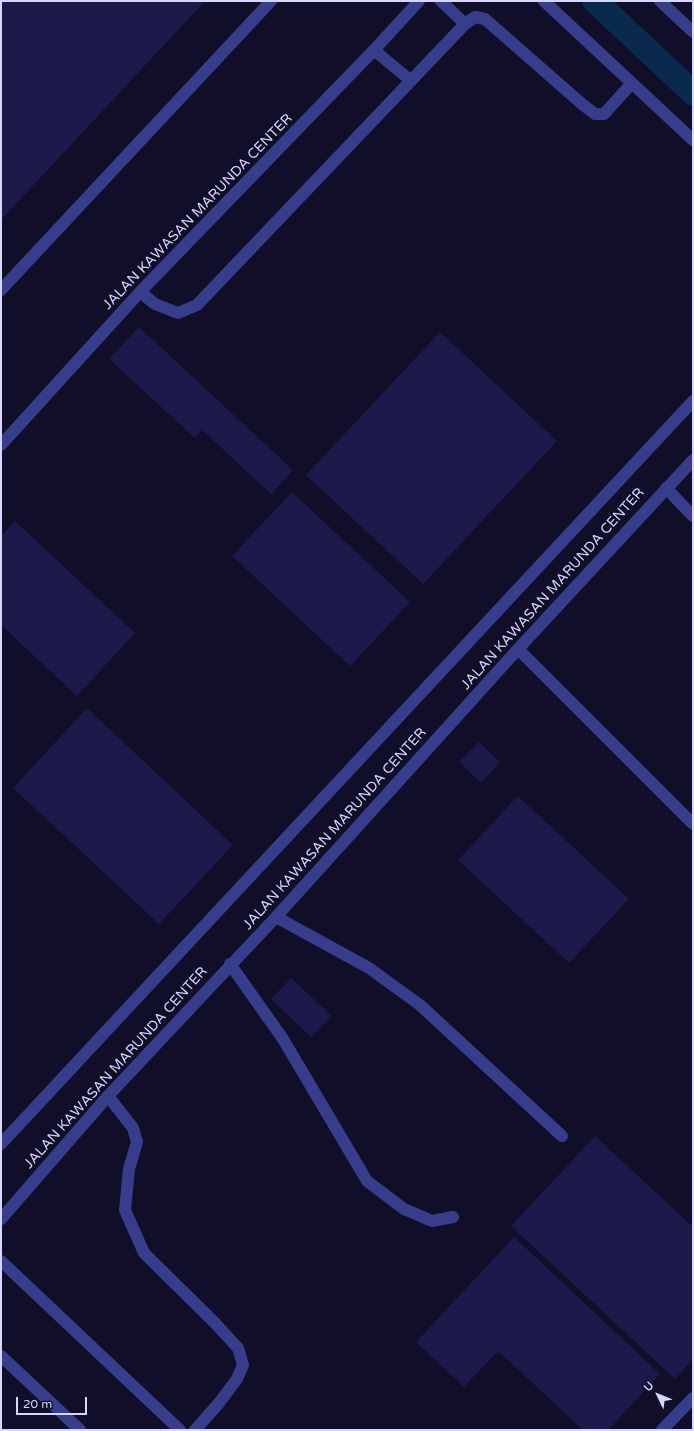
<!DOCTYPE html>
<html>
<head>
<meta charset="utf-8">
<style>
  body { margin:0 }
  #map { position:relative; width:694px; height:1431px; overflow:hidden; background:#100e29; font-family:"Varela Round",sans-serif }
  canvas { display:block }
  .frame { position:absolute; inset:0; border:2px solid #d6d6ff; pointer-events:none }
  .north { position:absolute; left:638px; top:1375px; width:40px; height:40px; -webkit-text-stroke:3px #100e29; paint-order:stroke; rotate:313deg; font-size:11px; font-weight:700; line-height:16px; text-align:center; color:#d6d6ff }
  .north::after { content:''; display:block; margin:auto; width:14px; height:18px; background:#d6d6ff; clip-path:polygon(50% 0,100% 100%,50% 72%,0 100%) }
  .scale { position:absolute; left:16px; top:1397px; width:71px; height:18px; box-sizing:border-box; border:2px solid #d6d6ff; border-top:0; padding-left:5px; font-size:12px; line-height:14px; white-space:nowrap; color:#d6d6ff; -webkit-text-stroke:3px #100e29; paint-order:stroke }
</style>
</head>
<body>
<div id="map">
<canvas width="694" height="1431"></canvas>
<div class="frame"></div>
<div class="north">U</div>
<div class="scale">20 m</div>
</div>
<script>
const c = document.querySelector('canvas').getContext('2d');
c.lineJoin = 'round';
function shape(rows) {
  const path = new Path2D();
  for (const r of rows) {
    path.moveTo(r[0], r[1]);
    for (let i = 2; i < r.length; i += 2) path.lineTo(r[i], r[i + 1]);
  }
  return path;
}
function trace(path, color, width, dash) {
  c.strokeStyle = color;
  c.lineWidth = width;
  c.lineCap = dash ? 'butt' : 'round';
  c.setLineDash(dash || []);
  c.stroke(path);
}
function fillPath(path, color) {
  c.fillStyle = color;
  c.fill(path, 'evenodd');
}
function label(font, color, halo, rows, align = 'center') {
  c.font = font + ' "Varela Round",sans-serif';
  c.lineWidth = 3;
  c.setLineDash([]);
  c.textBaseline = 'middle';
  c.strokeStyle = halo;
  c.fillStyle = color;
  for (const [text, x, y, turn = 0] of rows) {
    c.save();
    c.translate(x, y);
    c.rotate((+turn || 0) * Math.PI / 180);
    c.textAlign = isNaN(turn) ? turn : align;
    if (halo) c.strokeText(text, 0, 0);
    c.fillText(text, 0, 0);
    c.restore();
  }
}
trace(shape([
  [595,1,693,93]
]), '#092a4d', 25);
fillPath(shape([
  [1,1,205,1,1,220],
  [139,327,293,470,271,494,202,430,195,438,109,359],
  [440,332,557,441,423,584,306,475],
  [292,492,410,602,350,666,232,556],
  [15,521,135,633,77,696,1,625,1,536],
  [87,708,233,845,159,924,13,788],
  [479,742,500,762,481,783,459,762],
  [518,796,629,899,569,963,458,860],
  [291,978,332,1016,311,1037,271,999],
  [595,1136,693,1227,693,1359,675,1379,511,1226],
  [514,1237,660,1374,608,1430,583,1430,498,1351,464,1387,416,1342]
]), '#1e194b');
trace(shape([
  [544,1,693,140],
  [660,1,693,32],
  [465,24,475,17,485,19,582,104,595,114,604,114,632,83],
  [374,50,411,81],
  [1,290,271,1],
  [140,292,155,304,178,313,197,305,465,24,441,1],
  [1,445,140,292,374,50,419,1],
  [666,488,693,516],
  [518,649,693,824],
  [276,917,369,968,420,1005,562,1136],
  [230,964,283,1039,367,1181,404,1209,432,1221,453,1217],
  [108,1096,133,1128,137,1142,129,1169,125,1210,144,1253,214,1322,238,1348,243,1365,237,1379,219,1403,195,1430],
  [1,1144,693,401],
  [1,1219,108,1096,276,917,518,649,693,460],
  [1,1261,180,1430],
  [1,1356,80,1430],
  [662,1430,693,1398]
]), '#373d8b', 12);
label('14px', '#d6d6ff', '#100e29', [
  ["JALAN KAWASAN MARUNDA CENTER",198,212,-46],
  ["JALAN KAWASAN MARUNDA CENTER",553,589,-48],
  ["JALAN KAWASAN MARUNDA CENTER",335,829,-48],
  ["JALAN KAWASAN MARUNDA CENTER",116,1068,-48]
]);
</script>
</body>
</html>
